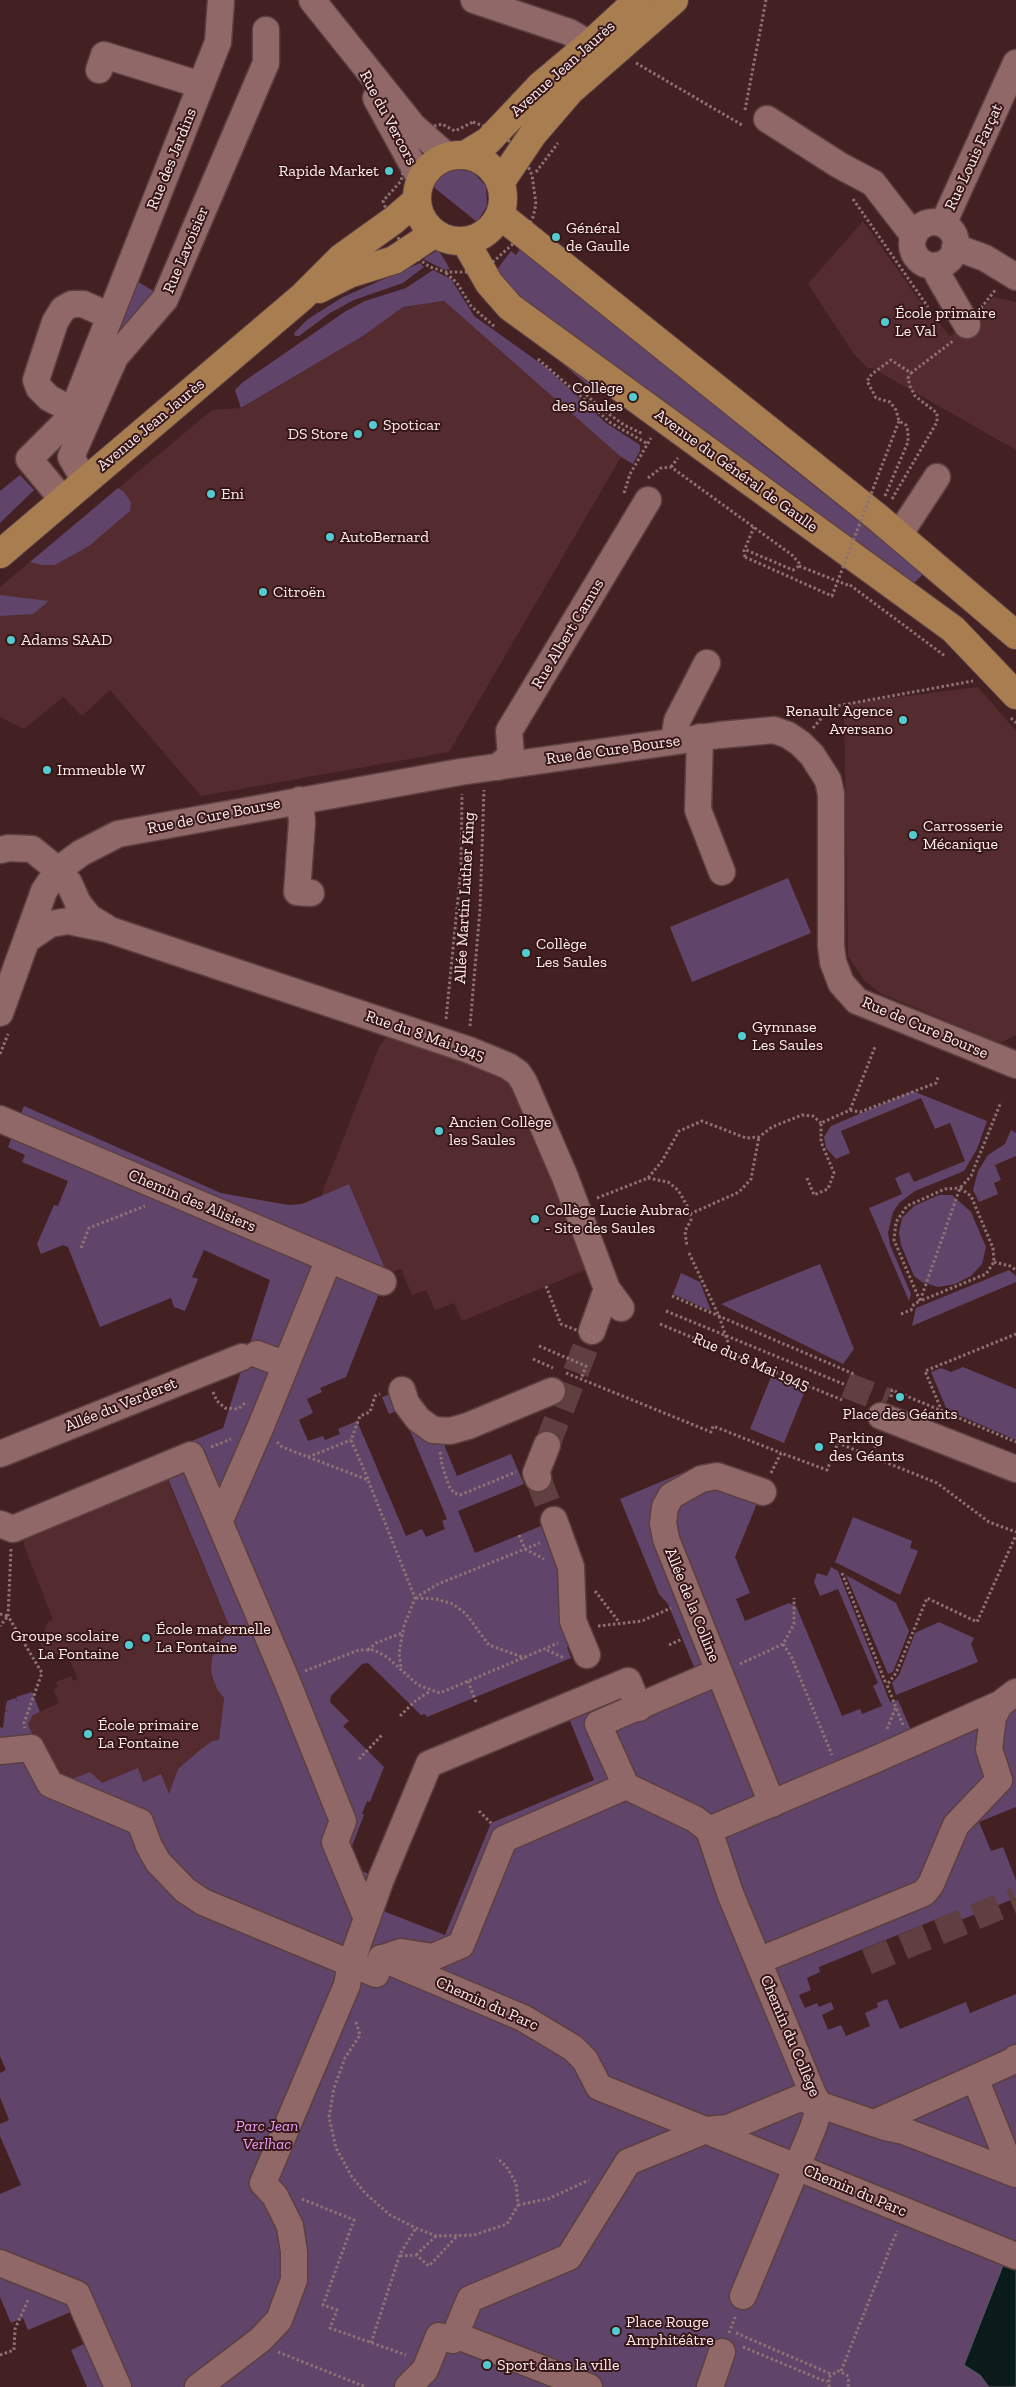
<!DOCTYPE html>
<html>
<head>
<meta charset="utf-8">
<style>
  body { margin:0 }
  canvas { display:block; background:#432022 }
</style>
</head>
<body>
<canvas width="1016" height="2387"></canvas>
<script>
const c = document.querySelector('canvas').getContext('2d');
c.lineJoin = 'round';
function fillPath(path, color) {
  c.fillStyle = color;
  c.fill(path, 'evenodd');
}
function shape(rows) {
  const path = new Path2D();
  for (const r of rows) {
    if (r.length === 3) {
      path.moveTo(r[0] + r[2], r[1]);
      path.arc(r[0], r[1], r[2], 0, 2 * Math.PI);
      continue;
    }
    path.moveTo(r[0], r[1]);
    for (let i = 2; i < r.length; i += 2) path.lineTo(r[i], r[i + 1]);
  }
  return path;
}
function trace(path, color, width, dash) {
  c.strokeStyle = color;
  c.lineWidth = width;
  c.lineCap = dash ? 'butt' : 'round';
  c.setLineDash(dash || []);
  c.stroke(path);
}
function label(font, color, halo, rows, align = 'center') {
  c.font = font + ' "Zilla Slab",serif';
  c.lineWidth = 4;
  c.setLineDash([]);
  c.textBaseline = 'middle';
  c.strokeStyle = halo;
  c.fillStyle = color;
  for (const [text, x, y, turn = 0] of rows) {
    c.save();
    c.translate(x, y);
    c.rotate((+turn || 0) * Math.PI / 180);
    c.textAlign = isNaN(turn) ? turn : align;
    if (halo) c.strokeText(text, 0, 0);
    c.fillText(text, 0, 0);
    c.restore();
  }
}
fillPath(shape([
  [863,221,919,300,950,336,994,297,1016,302,1016,450,872,368,867,368,854,354,808,284],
  [444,301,621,457,449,752,201,796,110,690,82,716,63,697,24,729,0,717,0,587,212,410,242,408,363,336,403,307],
  [978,687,1016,731,1016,1035,1000,1043,880,993,864,980,848,956,844,704],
  [391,1030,510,1078,590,1268,462,1321,454,1303,435,1310,426,1290,412,1295,401,1269,387,1273,349,1184,321,1196,379,1047],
  [164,1472,231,1630,219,1642,212,1658,211,1670,218,1691,224,1698,219,1740,167,1819,48,1772,28,1724,30,1718,33,1715,59,1703,53,1689,58,1687,56,1682,71,1676,73,1681,78,1679,67,1655,62,1657,42,1648,40,1643,48,1622,53,1620,24,1545,25,1537]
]), '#542b2e');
fillPath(shape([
  [454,169,473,172,486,186,487,206,477,222,431,185,445,172],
  [523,245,755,428,754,438,924,573,914,583,860,548,516,296,495,272,511,251,516,255],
  [436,251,439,251,450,269,445,270,423,259],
  [420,263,424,267,403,283,354,300,330,313,299,336,295,336,294,333,308,319,343,297],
  [433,270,451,279,474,316,547,368,606,423,640,445,640,451,633,464,621,457,444,301,403,307,363,336,241,408,235,390,243,382,346,311,365,301,406,288],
  [132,278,155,292,106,349],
  [553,350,601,385,596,392,552,355],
  [20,475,34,490,0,523,0,491],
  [118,488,124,492,131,502,130,511,89,546,55,565,42,565,30,562],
  [0,595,49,601,33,614,0,616],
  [788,878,811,933,692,982,670,927],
  [913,1091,987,1121,977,1149,964,1171,915,1191,899,1203,893,1212,888,1233,890,1245,911,1294,909,1301,869,1208,902,1194,895,1178,909,1172,914,1182,965,1161,950,1123,935,1129,921,1098,841,1131,850,1153,836,1159,826,1148,824,1137,831,1126],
  [24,1106,221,1193,288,1205,302,1204,349,1184,387,1273,346,1377,320,1388,322,1392,307,1399,313,1413,299,1420,308,1441,323,1436,325,1440,340,1434,338,1429,357,1421,406,1536,422,1529,426,1537,445,1529,442,1521,447,1519,401,1409,389,1414,382,1397,397,1392,443,1442,457,1476,511,1454,524,1484,458,1511,475,1553,546,1524,554,1541,573,1644,567,1647,571,1658,427,1717,425,1714,421,1715,368,1663,362,1664,331,1696,330,1702,349,1721,343,1726,384,1767,370,1802,367,1801,362,1814,364,1815,345,1864,388,1882,378,1909,445,1935,491,1823,594,1780,568,1716,626,1692,630,1702,697,1674,668,1604,659,1594,620,1499,703,1464,701,1479,758,1501,735,1557,750,1593,736,1599,745,1621,789,1603,796,1606,842,1716,860,1709,862,1714,882,1706,873,1686,878,1683,838,1589,820,1596,814,1582,817,1573,827,1576,831,1567,838,1571,890,1702,898,1700,911,1730,1016,1690,1016,1807,979,1822,991,1851,1003,1847,1016,1880,1016,1898,953,1923,949,1914,819,1967,820,1972,807,1978,811,1990,799,1995,805,2008,817,2003,819,2007,831,2002,834,2009,822,2015,828,2030,841,2025,846,2036,870,2026,865,2013,878,2007,877,2003,887,1999,900,2029,966,2002,970,2013,1016,1994,1016,2387,87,2387,71,2350,86,2343,73,2311,28,2330,23,2318,11,2323,0,2297,0,2194,21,2185,0,2136,0,2124,9,2120,0,2097,0,2073,6,2070,0,2056,0,1727,3,1728,5,1711,10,1712,5,1710,7,1701,15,1698,17,1702,16,1697,32,1692,40,1712,33,1715,28,1724,48,1772,70,1780,90,1772,102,1783,138,1768,143,1782,161,1774,169,1794,178,1769,200,1750,212,1741,219,1740,224,1698,218,1691,213,1679,211,1670,212,1658,219,1642,231,1630,158,1455,223,1428,270,1280,204,1250,192,1277,198,1279,185,1311,174,1307,171,1298,100,1327,68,1247,63,1245,41,1254,37,1244,54,1205,58,1206,68,1181,22,1162,25,1155,8,1147],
  [1011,1130,1016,1133,1016,1156,995,1165,1001,1180,994,1183,998,1194,979,1202,973,1190,978,1171,988,1155,1005,1144],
  [939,1195,952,1195,971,1212,986,1247,982,1264,971,1276,955,1284,938,1287,922,1282,914,1276,901,1245,899,1233,902,1218,914,1206],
  [820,1264,854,1349,843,1364,721,1304],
  [1009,1270,1016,1276,1016,1282,912,1326,916,1308],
  [681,1273,700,1282,711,1311,673,1294],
  [963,1367,1016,1389,1016,1440,947,1410,931,1372,941,1368,951,1372],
  [771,1377,805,1391,784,1443,750,1429],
  [853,1517,912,1541,910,1548,918,1551,900,1595,835,1562],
  [846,1575,896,1603,909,1631,893,1672,888,1674],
  [939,1622,974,1638,971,1644,978,1662,896,1695,892,1683,899,1675,915,1633]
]), '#604469');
const water = shape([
  [1006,2258,1016,2262,1016,2387,989,2387,980,2375,964,2365,1006,2258]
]);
fillPath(water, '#0b1b1c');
trace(water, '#535a5b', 1);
trace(shape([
  [846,1385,887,1401],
  [547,1445,592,1331],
  [538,1478,554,1520],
  [867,1962,1016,1900]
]), '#5f3f40', 26, [26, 13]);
const minor = shape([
  [312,0,413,126,448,157],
  [474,0,569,32,590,44,604,61],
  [99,70,104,55,201,85],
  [376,98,421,180],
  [767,119,839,165,873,183,914,236],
  [934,244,22],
  [943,224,1016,63],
  [955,247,985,258,1016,277],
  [939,265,938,275,967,325],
  [72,410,49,398,39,388,36,380,55,322,63,309,72,304,83,304,110,316],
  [85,481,71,457,115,357,165,299,266,63,266,30],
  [63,500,29,459,70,418,218,42,221,0],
  [899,535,937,477],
  [700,737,698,810,722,872],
  [674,741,677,721,707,663],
  [498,767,511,755,509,731,648,500],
  [300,800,302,822,297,892,311,893],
  [0,850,9,848,32,849,58,870,69,883,78,903,89,917,107,928],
  [28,939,50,924,68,921,107,929,469,1050,508,1066,518,1073,524,1082,565,1177,607,1289,621,1308],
  [0,1013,44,891,58,870,81,853,118,834,460,772,720,735,774,730,788,735,800,743,812,755,828,780,831,794,831,946,833,962,841,983,857,1001,1016,1065],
  [0,1119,383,1282],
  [592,1331,607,1289],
  [257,1354,286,1365],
  [402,1390,406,1403,418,1419,433,1430,450,1431,468,1426,552,1391],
  [881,1416,1016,1469],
  [0,1454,242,1357],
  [538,1478,536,1473,547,1445],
  [763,1492,717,1476,701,1479,671,1496,665,1507,663,1523,666,1539,772,1804],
  [220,1520,261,1426,329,1259],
  [554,1520,571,1567,573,1621,587,1655],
  [0,1524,13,1529,191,1455,286,1679,343,1821,335,1842,367,1919],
  [0,1751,31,1748,50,1784,140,1822,149,1846,158,1862,185,1890,203,1902,376,1974,381,1958,523,2018,573,2048,585,2060,599,2087,1016,2256],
  [626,1786,598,1724,718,1672],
  [709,1830,730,1893,813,2094,820,2106,813,2128,743,2296],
  [386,1957,401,1952,433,1957,461,1945,504,1839,626,1786,695,1819,709,1830,874,1760,1000,1704],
  [758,1961,924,1893,931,1884,956,1825,999,1780,989,1749,993,1717,1000,1704,1016,1692],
  [975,2078,1015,2060,1016,2058],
  [874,2123,975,2078,1013,2173],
  [0,2263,77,2294,118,2387],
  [455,2335,589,2387],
  [198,2387,260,2340,279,2320,294,2280,294,2252,290,2226,275,2196,263,2183,347,1985,351,1963,381,1879,429,1764,628,1681,639,1708],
  [408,2387,425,2370,439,2336,453,2340,470,2299,569,2257,628,2162,706,2130,728,2128,800,2098,885,2127,904,2131,1016,2174],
  [710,2387,722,2352]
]);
const major = shape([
  [465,155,488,141,540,86,590,44,638,0],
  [460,198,43],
  [500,183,533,134,570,91,674,0],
  [500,215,876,516,1016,635],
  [465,241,489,283,510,307,953,629,1016,695],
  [319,289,349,274,394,260,435,233],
  [0,554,302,297,341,258,394,220,417,200]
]);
trace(minor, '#5b3f41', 29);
trace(major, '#5b3f41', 30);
trace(shape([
  [636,63,742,125],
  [745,110,766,0],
  [473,122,497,131,521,151,532,175,536,204,533,217,524,234,494,261,474,272,446,272,430,267,408,252,396,235,383,201,401,181,405,164,401,156,431,127,442,124,455,131,473,122],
  [536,172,558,143],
  [853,199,928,307],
  [446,273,457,283,471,306,495,327],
  [981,308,996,289],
  [538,359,611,423,648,444],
  [575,385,602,409,624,425,643,434],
  [671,467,678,458],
  [648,478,661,468,671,467,792,555,799,563,799,566,793,570,746,550],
  [624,493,630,474,651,438],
  [885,496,908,442,908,431,906,425,899,421,896,410,890,402,876,398,867,381,872,374,891,360,911,373,953,341],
  [892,499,937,422,937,413,915,396,910,386,908,378,911,373],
  [745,557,744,551,754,527],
  [799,566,850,586],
  [850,585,945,656],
  [1011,718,1016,723],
  [813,728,831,707,973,681],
  [446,1019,461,868,462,794],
  [470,1026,480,909,484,790],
  [0,1054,8,1034],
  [850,1110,875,1047],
  [648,1178,668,1182,678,1190,689,1209,691,1220,685,1231,687,1247],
  [807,1178,814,1195,828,1189,834,1173,821,1142,821,1123,850,1110,860,1112,936,1083,938,1077],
  [960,1188,971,1196,993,1248,994,1262,986,1274,920,1301,894,1240,896,1222,907,1206,945,1189,960,1188],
  [597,1198,648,1178,662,1161,679,1131,702,1121,746,1138,759,1137,772,1127,802,1115,813,1116,821,1123],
  [690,1214,739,1192,751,1179,759,1137],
  [81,1248,89,1228,145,1206],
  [689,1253,719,1316,732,1354,731,1361],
  [994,1262,1010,1266,1016,1270],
  [672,1296,854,1374],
  [666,1311,846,1385],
  [901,1314,911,1310,914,1304,920,1301,960,1188,971,1176,1001,1102],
  [660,1324,842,1400],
  [539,1346,586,1366,581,1379],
  [533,1359,553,1368],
  [566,1373,711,1432,713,1426,781,1453],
  [213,1392,217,1401,225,1408,238,1409,246,1402],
  [891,1397,892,1390,1016,1442],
  [944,1416,925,1371,1016,1334],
  [277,1442,282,1447,368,1480,415,1598,404,1626,399,1653,401,1668],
  [211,1447,231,1439],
  [440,1452,442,1465,449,1486,454,1493,460,1495,516,1472],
  [308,1457,351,1440],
  [871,1457,879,1438],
  [771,1473,781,1453,827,1470,838,1443,937,1483,989,1522,1016,1532],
  [368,1479,351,1440,360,1416,370,1412,375,1396,380,1394],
  [519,1535,525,1549,544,1559],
  [11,1549,8,1616,42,1673,24,1723,25,1728],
  [842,1573,886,1684],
  [595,1591,619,1622],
  [415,1598,438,1584,540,1543],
  [416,1598,436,1599,453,1604,466,1614,489,1645,525,1658],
  [0,1614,8,1616,0,1626],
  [598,1626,642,1621,671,1608],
  [783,1644,791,1656,832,1755],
  [669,1645,682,1639],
  [368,1650,376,1643,402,1633],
  [547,1650,564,1658],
  [740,1664,783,1644,794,1624,794,1598],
  [305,1671,359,1650,374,1650,387,1657,418,1685,440,1693,558,1643],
  [468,1681,476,1702],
  [400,1716,414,1702,430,1691],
  [903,1725,887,1685,896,1673,927,1598,977,1622,1016,1535],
  [887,1729,896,1707],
  [359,1759,383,1734],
  [479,1811,491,1823],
  [356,2022,360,2035,345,2058,334,2088,329,2117,336,2148,352,2177,366,2194,390,2215,416,2228,436,2236,474,2235,507,2224,518,2205,516,2183,506,2166,497,2158],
  [302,2199,354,2220,323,2305,337,2310,330,2328,406,2355],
  [518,2205,548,2199,589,2180],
  [416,2255,436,2236],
  [400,2256,416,2255,429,2266,458,2235],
  [729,2333,736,2315],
  [736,2333,831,2374],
  [371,2343,400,2254,416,2228],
  [743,2347,827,2382],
  [278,2352,366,2387],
  [0,2355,14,2350,15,2329,29,2298],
  [841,2371,897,2231],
  [829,2387,829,2377,838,2371,847,2375,849,2382,848,2387]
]), '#8d7273', 3, [2.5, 2.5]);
trace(minor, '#916868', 26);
trace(major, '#a87d50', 28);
trace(shape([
  [745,557,832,596,899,421],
  [546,1286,561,1324,601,1340]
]), '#8d7273', 3, [2.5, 2.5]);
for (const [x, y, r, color] of [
  [389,171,5,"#52ccd0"],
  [556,237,5,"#52ccd0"],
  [885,322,5,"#52ccd0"],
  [633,397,5,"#52ccd0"],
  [373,425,5,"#52ccd0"],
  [358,434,5,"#52ccd0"],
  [211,494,5,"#52ccd0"],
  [330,537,5,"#52ccd0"],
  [263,592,5,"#52ccd0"],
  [11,640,5,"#52ccd0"],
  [903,720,5,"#52ccd0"],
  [47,770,5,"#52ccd0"],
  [913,835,5,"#52ccd0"],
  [526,953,5,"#52ccd0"],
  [742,1036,5,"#52ccd0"],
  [439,1131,5,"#52ccd0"],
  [535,1219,5,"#52ccd0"],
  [900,1397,5,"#52ccd0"],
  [819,1447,5,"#52ccd0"],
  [146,1638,5,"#52ccd0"],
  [129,1645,5,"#52ccd0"],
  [88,1734,5,"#52ccd0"],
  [616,2331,5,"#52ccd0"],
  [487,2365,5,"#52ccd0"]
]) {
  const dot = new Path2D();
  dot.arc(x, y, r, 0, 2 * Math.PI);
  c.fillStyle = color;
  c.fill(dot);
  trace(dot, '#381618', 2);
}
label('16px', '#fceded', '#381618', [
  ["Avenue Jean Jaurès",563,69,-42],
  ["Rue du Vercors",388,118,62],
  ["Rue Louis Farçat",974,157,-65],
  ["Rue des Jardins",172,159,-68],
  ["Rue Lavoisier",186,250,-67],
  ["Avenue Jean Jaurès",151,425,-40],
  ["Avenue du Général de Gaulle",736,471,36],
  ["Rue Albert Camus",568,634,-59],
  ["Rue de Cure Bourse",613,750,-8],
  ["Rue de Cure Bourse",214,816,-11],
  ["Allée Martin Luther King",465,898,-87],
  ["Rue de Cure Bourse",925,1028,23],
  ["Rue du 8 Mai 1945",425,1036,19],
  ["Chemin des Alisiers",192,1201,23],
  ["Rue du 8 Mai 1945",751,1362,23],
  ["Allée du Verderet",121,1405,-22],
  ["Allée de la Colline",692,1605,68],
  ["Chemin du Parc",487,2004,24],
  ["Chemin du Collège",790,2036,67],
  ["Chemin du Parc",855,2191,23]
]);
label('16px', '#fceded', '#381618', [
  ["Rapide Market",379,171,"right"],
  ["Général",566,228],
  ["de Gaulle",566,246],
  ["École primaire",895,313],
  ["Le Val",895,331],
  ["Collège",623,388,"right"],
  ["des Saules",623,406,"right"],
  ["Spoticar",383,425],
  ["DS Store",348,434,"right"],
  ["Eni",221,494],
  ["AutoBernard",340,537],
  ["Citroën",273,592],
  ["Adams SAAD",21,640],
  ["Renault Agence",893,711,"right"],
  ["Aversano",893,729,"right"],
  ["Immeuble W",57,770],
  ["Carrosserie",923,826],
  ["Mécanique",923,844],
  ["Collège",536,944],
  ["Les Saules",536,962],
  ["Gymnase",752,1027],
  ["Les Saules",752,1045],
  ["Ancien Collège",449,1122],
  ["les Saules",449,1140],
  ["Collège Lucie Aubrac",545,1210],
  ["- Site des Saules",545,1228],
  ["Place des Géants",900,1414,"center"],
  ["Parking",829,1438],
  ["des Géants",829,1456],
  ["École maternelle",156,1629],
  ["La Fontaine",156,1647],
  ["Groupe scolaire",119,1636,"right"],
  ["La Fontaine",119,1654,"right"],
  ["École primaire",98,1725],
  ["La Fontaine",98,1743],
  ["Place Rouge",626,2322],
  ["Amphitéâtre",626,2340],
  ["Sport dans la ville",497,2365]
], 'left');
label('italic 16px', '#e5a2fa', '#381618', [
  ["Parc Jean",267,2126],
  ["Verlhac",267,2144]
]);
</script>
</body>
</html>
